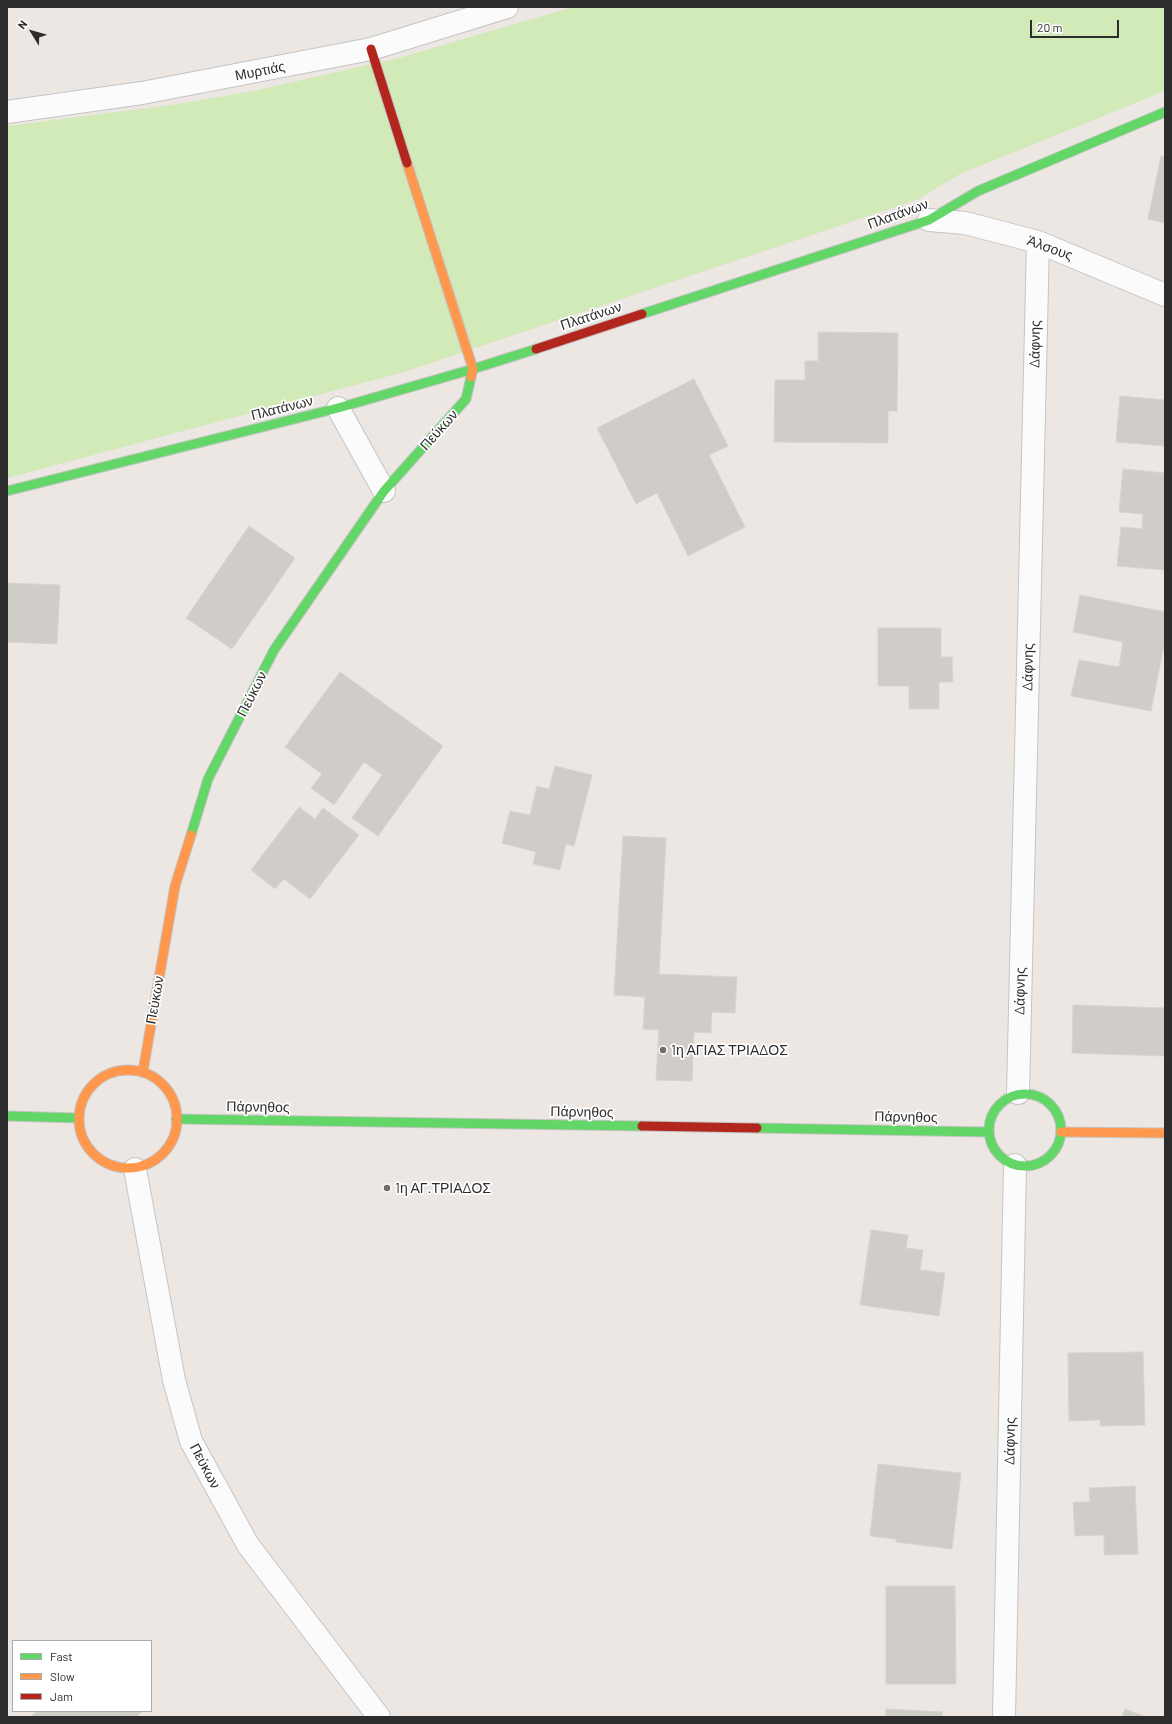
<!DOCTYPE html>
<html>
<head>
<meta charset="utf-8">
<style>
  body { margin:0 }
  #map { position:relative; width:1172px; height:1724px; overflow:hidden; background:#ece7e2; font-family:Barlow,sans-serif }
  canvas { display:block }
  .frame { position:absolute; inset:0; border:8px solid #2d2d2d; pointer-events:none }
  .legend { position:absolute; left:12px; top:1640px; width:140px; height:72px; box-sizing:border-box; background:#fff; border:1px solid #ababab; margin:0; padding:5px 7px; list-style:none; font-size:12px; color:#2d2d2d }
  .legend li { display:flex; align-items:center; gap:8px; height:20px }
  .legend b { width:20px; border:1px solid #ababab }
  .north { position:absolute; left:12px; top:12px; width:40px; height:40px; -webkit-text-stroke:3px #fff; paint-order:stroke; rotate:307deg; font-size:11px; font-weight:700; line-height:16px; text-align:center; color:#2d2d2d }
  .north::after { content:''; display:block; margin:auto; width:14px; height:18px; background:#2d2d2d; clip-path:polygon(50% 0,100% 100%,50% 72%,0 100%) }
  .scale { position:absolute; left:1030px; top:20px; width:89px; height:18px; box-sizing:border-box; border:2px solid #2d2d2d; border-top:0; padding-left:5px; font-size:12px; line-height:14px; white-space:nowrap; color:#2d2d2d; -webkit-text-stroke:3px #fff; paint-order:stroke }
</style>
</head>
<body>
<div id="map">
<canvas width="1172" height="1724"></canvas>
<div class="frame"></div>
<ul class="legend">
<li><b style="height:5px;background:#63d668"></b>Fast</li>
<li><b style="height:5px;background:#ff974d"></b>Slow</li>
<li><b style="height:5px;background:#b3261e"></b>Jam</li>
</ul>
<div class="north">N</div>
<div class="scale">20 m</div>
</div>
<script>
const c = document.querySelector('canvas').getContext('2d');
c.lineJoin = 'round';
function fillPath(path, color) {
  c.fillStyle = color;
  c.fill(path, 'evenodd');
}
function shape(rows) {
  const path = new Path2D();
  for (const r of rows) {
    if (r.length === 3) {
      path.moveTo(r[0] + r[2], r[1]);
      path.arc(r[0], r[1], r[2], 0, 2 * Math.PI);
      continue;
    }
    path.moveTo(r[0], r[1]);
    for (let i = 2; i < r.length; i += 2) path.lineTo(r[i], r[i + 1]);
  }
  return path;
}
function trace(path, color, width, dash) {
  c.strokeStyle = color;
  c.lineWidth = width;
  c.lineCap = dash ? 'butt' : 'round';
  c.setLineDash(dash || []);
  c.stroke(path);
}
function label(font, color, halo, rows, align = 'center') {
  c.font = font + ' Barlow,sans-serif';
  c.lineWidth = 3.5;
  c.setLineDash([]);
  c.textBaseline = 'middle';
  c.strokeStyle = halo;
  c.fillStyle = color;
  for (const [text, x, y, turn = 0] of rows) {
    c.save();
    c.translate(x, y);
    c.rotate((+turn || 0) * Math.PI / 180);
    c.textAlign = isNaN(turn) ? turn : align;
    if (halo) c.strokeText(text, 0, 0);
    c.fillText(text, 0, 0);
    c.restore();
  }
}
fillPath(shape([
  [573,7,1165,7,1165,91,960,174,919,199,404,372,7,478,7,126,172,105,253,91,399,58]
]), '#d2e9b8');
const building = shape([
  [1161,156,1165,157,1165,223,1148,219,1161,156],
  [818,332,898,333,897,411,888,411,888,443,774,442,775,380,805,380,805,361,818,361,818,332],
  [694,379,728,446,709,455,745,527,688,556,657,493,636,504,597,428,694,379],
  [1120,396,1165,400,1165,446,1116,442,1120,396],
  [1123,469,1165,473,1165,570,1117,566,1121,527,1142,529,1143,514,1119,512,1123,469],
  [249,526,295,558,232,649,186,618,249,526],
  [7,583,60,585,57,644,7,642,7,583],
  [1080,595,1165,612,1165,640,1151,711,1071,696,1079,660,1119,667,1123,642,1073,632,1080,595],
  [878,628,941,628,941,657,952,657,953,682,939,682,939,709,909,709,909,686,878,686,878,628],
  [340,672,443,746,378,836,352,818,382,775,364,762,334,805,311,788,322,774,285,747,340,672],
  [555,766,592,775,574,846,566,844,560,870,533,864,536,852,502,843,510,811,530,815,537,786,549,789,555,766],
  [299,807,315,819,323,808,359,835,310,899,284,879,275,889,251,870,299,807],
  [623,836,666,838,659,974,737,977,735,1013,712,1012,711,1033,694,1032,692,1081,656,1080,659,1030,643,1029,645,997,614,995,623,836],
  [1073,1005,1165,1008,1165,1056,1072,1053,1073,1005],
  [871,1230,908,1235,906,1248,923,1250,920,1270,945,1273,939,1316,860,1305,871,1230],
  [1143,1352,1145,1425,1100,1426,1100,1420,1069,1421,1068,1353,1143,1352],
  [878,1464,961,1473,952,1549,896,1542,896,1539,870,1536,878,1464],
  [1135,1486,1138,1554,1104,1555,1104,1535,1075,1536,1073,1502,1090,1502,1089,1488,1135,1486],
  [886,1586,955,1586,956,1684,886,1684,886,1586],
  [886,1709,943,1712,942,1717,886,1717,886,1709],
  [1125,1709,1146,1717,1122,1717,1125,1709],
  [37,1711,143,1711,136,1717,30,1717,37,1711]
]);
fillPath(building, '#d0cdc9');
trace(building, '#d7d3ce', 1);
const street = shape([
  [7,112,142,93,371,49,507,7],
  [929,220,965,223,1038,242,1165,295],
  [338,408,384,491],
  [1018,1093,1038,242],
  [135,1169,174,1380,191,1441,248,1545,379,1717],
  [1004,1717,1015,1165]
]);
const fast = shape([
  [642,314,929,220,978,191,1165,112],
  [7,491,338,408,473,369,536,349],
  [191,835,208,779,274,650,384,491,466,399,471,377],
  [1025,1130,36],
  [7,1116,78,1118],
  [176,1119,642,1126],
  [757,1128,988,1132]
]);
const slow = shape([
  [407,163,473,369,471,377],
  [128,1119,49],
  [143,1071,175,886,191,835],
  [1061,1132,1165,1133]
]);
const jam = shape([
  [371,49,407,163],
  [536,349,642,314],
  [642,1126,757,1128]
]);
trace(street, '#c5c4c4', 24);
trace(fast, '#c5c4c4', 11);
trace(slow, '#c5c4c4', 11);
trace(jam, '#c5c4c4', 11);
trace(street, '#fcfbfb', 22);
trace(fast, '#63d668', 9);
trace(slow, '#ff974d', 9);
trace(jam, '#b3261e', 9);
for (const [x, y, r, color] of [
  [663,1050,4,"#706e6c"],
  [387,1188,4,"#706e6c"]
]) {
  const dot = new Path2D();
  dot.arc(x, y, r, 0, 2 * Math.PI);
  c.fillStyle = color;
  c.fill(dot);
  trace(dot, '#fff', 1.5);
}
label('14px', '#2d2d2d', '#fff', [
  ["Μυρτιάς",260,71,-11],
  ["Πλατάνων",898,214,-20],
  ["Άλσους",1050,248,20],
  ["Πλατάνων",591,316,-18],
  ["Δάφνης",1035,344,-89],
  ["Πλατάνων",282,408,-14],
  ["Πεύκων",439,430,-48],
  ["Δάφνης",1028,667,-89],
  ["Πεύκων",252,694,-63],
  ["Δάφνης",1020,991,-89],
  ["Πεύκων",155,1000,-80],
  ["Πάρνηθος",258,1107,1],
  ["Πάρνηθος",582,1112,1],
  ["Πάρνηθος",906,1117,1],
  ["Δάφνης",1010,1441,-89],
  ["Πεύκων",205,1466,62]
]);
label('14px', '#2d2d2d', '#fff', [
  ["1η ΑΓΙΑΣ ΤΡΙΑΔΟΣ",671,1050],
  ["1η ΑΓ.ΤΡΙΑΔΟΣ",395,1188]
], 'left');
</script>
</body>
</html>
